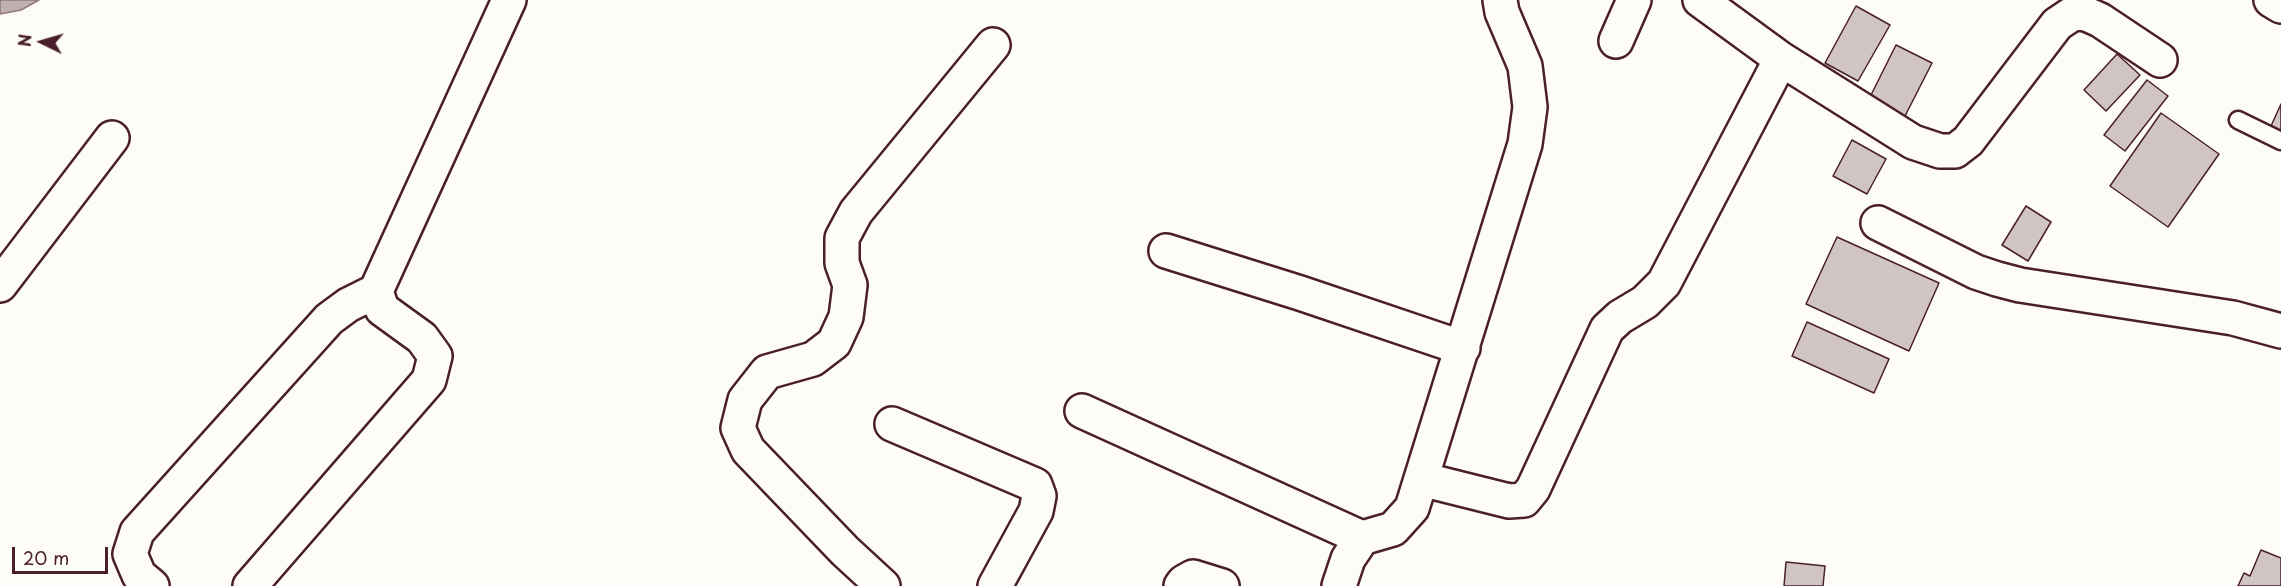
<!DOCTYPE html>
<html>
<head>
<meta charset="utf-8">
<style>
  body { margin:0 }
  #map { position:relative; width:2281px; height:586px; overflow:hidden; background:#fdfcf7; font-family:"Playpen Sans",sans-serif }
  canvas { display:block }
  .north { position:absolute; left:12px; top:12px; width:60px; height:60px; -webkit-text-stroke:4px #fdfcf7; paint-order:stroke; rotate:275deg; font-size:16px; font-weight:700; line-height:24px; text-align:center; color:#4a1f2b }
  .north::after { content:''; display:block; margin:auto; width:21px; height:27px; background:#4a1f2b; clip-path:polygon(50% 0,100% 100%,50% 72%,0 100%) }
  .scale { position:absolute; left:12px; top:547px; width:96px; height:27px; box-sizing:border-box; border:3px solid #4a1f2b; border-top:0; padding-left:8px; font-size:18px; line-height:21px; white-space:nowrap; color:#4a1f2b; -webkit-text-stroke:4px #fdfcf7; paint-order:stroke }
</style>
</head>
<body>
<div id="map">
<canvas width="2281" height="586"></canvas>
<div class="north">N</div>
<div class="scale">20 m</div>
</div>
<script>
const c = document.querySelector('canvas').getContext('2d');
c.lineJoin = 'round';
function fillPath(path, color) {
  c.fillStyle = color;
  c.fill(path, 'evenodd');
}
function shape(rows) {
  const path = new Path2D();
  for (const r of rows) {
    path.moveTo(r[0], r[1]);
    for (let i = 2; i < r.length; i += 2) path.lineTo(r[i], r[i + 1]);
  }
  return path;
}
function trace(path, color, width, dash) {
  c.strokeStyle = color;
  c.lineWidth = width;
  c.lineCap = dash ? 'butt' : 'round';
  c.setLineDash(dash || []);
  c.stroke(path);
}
const water = shape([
  [0,0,39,0,21,10,0,14,0,0]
]);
fillPath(water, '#c0b1b1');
trace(water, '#91777b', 1.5);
const building = shape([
  [1856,6,1890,25,1858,81,1825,63,1856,6],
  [1896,45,1932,63,1904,118,1869,99,1896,45],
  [2117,54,2140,75,2106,111,2084,90,2117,54],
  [2147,80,2168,96,2125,151,2104,135,2147,80],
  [2281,104,2281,131,2271,126,2281,104],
  [2161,113,2219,154,2168,227,2110,186,2161,113],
  [1852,140,1886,159,1867,194,1833,176,1852,140],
  [2026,206,2051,222,2028,261,2002,245,2026,206],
  [1837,237,1939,283,1909,351,1806,304,1837,237],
  [1807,322,1889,359,1874,393,1792,356,1807,322],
  [2261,550,2281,558,2281,586,2238,586,2244,573,2250,576,2261,550],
  [1786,562,1825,566,1823,586,1784,586,1786,562]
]);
fillPath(building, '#d0c5c4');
trace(building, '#4a1f2b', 1.5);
const service = shape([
  [2238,120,2281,141]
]);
const minor = shape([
  [1700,0,1781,59,1913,142,1940,151,1955,151,1968,141,2057,24,2072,14,2084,13,2100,20,2160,60],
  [2271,0,2281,6],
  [1616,41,1634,0],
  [1878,223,1976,272,1997,279,2020,285,2233,318,2281,331],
  [1166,251,1300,293,1463,348],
  [0,285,112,138],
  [1082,411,1362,538],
  [892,424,1035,485,1039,496,1036,511,995,586],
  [1421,479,1509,501,1524,500,1533,489,1607,329,1620,317,1645,302,1664,283,1781,59],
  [152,586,139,575,130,554,137,532,329,319,348,305,376,291],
  [250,586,429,380,435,356,422,338,382,309,376,291,509,0],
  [883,586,845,551,748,450,738,428,745,400,767,372,813,359,834,343,846,317,850,285,842,263,842,238,856,212,993,45],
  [1181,586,1184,582,1193,577,1222,586],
  [1339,586,1348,559,1362,538,1393,529,1412,508,1525,144,1530,107,1525,66,1502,12,1500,0]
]);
trace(service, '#4a1f2b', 21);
trace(minor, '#4a1f2b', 38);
trace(service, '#fdfcf7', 16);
trace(minor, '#fdfcf7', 33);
</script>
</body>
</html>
